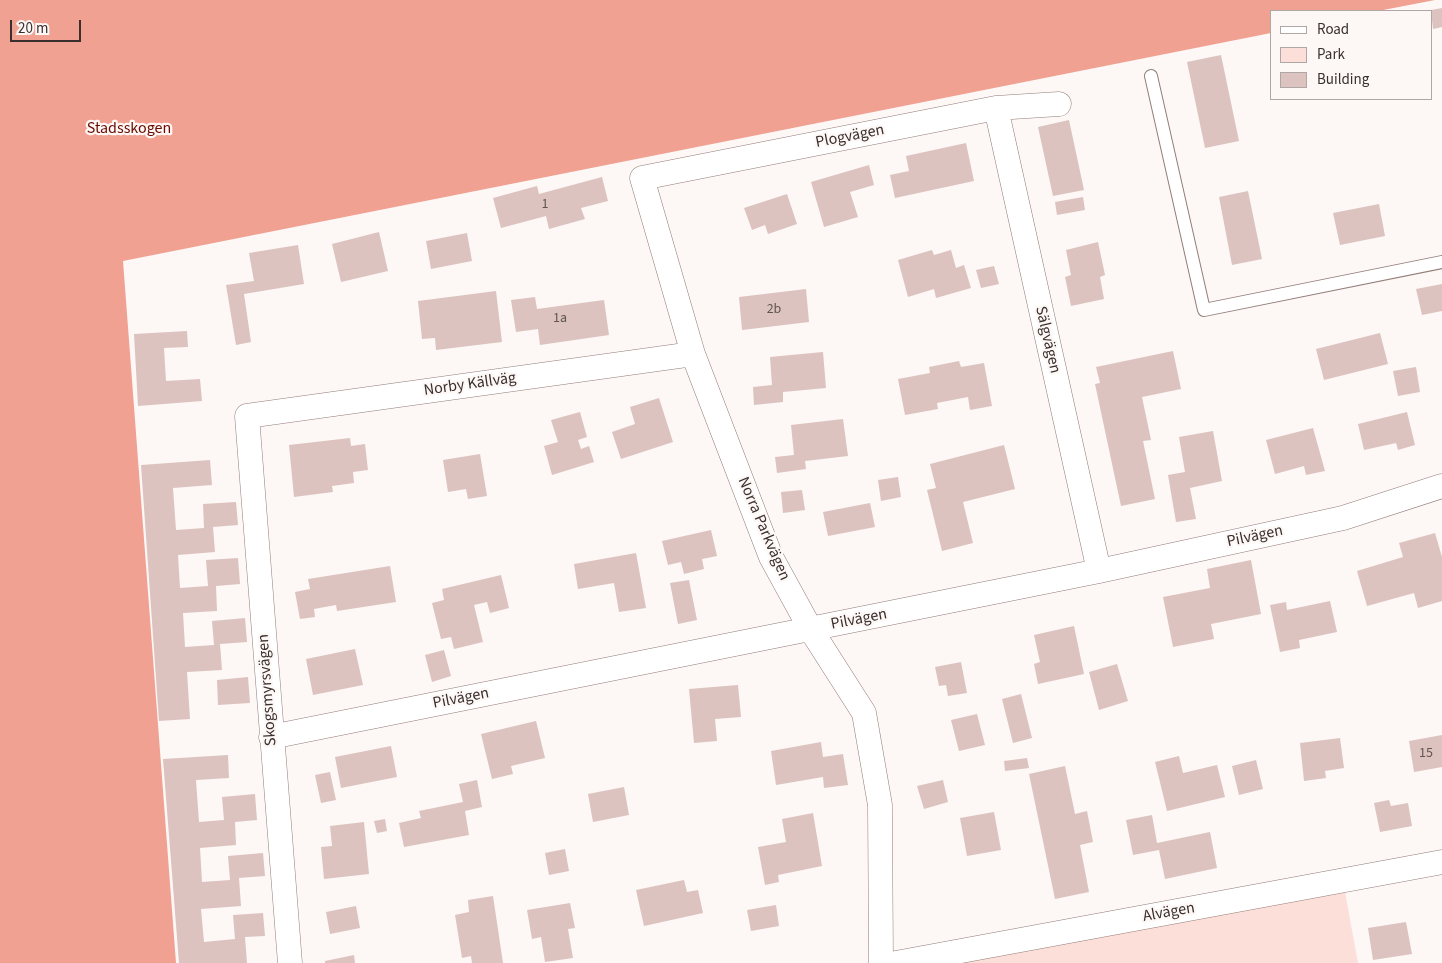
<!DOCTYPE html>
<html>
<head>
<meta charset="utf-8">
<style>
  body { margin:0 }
  #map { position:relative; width:1442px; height:963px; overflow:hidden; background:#fdf7f6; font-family:"Source Sans 3",sans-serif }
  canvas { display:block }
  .legend { position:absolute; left:1270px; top:10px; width:162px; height:90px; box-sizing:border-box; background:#fdf7f6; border:1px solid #afa7a6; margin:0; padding:6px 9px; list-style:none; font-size:15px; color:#39302e }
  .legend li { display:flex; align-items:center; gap:10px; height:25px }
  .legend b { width:25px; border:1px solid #afa7a6 }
  .scale { position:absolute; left:10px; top:20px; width:71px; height:22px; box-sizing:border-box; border:2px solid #39302e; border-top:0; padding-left:6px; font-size:15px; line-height:18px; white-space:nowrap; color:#39302e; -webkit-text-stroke:4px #fdf7f6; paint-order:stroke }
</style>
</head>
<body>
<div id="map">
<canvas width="1442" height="963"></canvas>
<ul class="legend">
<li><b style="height:6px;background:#fff"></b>Road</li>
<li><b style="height:14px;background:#fcdfd8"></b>Park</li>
<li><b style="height:14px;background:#dcc3bf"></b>Building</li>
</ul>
<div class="scale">20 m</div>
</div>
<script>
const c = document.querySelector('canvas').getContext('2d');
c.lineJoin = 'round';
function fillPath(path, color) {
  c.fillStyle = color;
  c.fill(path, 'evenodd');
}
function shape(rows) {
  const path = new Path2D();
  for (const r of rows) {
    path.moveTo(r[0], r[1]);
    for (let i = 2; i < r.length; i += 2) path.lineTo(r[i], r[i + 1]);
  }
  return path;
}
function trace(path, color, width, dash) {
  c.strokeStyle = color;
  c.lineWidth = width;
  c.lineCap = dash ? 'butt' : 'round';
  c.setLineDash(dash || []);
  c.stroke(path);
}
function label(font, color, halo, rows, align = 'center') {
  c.font = font + ' "Source Sans 3",sans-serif';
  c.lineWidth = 4.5;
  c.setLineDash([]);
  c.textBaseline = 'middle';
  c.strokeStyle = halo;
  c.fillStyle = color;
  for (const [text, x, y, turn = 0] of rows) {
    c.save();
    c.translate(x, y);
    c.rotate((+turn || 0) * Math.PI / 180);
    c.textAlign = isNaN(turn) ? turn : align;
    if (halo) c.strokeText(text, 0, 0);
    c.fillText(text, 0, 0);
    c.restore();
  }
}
fillPath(shape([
  [1343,881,1358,963,896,963]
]), '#fcdfd8');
fillPath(shape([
  [0,0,1435,0,1378,11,1271,11,1271,33,123,261,176,963,0,963]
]), '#f0a191');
fillPath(shape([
  [1442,8,1442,27,1433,29,1431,10],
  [1221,55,1239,141,1205,148,1187,62],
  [1069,120,1084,190,1053,196,1038,127],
  [966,143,974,181,895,198,890,175,909,171,906,156],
  [869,165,874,185,850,192,858,217,824,227,811,182],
  [602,177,608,201,581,208,585,219,549,229,546,216,501,228,493,198,537,186,539,194],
  [1248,191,1262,259,1232,265,1219,197],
  [787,194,797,224,768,234,765,225,752,230,744,208],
  [1083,197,1085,210,1057,215,1055,202],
  [1379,204,1385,236,1340,245,1333,213],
  [379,232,388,271,341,282,332,244],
  [467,233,472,261,431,269,426,241],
  [1098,242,1105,275,1100,277,1104,299,1071,306,1065,277,1071,275,1066,250],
  [298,245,304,284,244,294,251,342,236,345,226,285,254,281,249,253],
  [932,250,934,255,951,250,956,268,964,265,971,288,936,298,934,289,908,297,898,260],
  [994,266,999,284,981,288,976,270],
  [1442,284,1442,311,1422,315,1416,289],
  [806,289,809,322,742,330,739,297],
  [496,291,502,342,436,350,435,338,422,339,418,301],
  [535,297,537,309,604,300,609,335,540,345,538,329,516,332,511,300],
  [187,331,188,347,164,348,166,381,200,379,202,401,138,406,134,334],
  [1380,333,1388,364,1324,380,1316,349],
  [1173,351,1181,389,1142,397,1151,440,1143,441,1155,499,1121,506,1095,384,1100,383,1096,367],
  [823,352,826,388,783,392,783,402,754,405,753,387,772,385,770,357],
  [959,361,961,367,984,363,992,406,970,410,968,397,937,403,938,409,905,415,898,379,930,373,929,367],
  [1416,367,1420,392,1398,396,1393,371],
  [659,398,673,442,621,459,612,432,635,424,630,407],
  [580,412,587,437,578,440,581,449,589,446,594,462,552,475,544,446,558,442,551,420],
  [1407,412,1415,445,1398,450,1396,443,1364,450,1358,424],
  [843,419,848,456,805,461,806,469,777,473,775,457,794,455,791,425],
  [1313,428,1325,471,1306,475,1304,466,1275,474,1266,440],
  [1213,431,1222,481,1190,488,1196,519,1176,522,1168,475,1185,472,1179,437],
  [350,438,351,446,365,444,368,470,353,472,354,483,332,486,333,492,294,497,289,445],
  [1004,445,1015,489,963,502,973,543,942,551,927,490,936,488,930,464],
  [480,454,487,496,468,499,466,489,448,492,443,460],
  [210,460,212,485,173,488,176,530,204,528,203,504,236,502,238,525,213,527,215,552,178,555,180,588,208,586,206,560,238,558,240,584,216,586,217,611,183,613,185,647,214,645,212,621,245,618,247,642,220,644,222,670,187,672,190,719,159,721,141,465],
  [898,477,901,497,881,501,878,480],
  [802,490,805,510,783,513,781,492],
  [870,503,875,527,828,536,823,512],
  [711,530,717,556,702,559,704,569,684,574,681,562,668,565,662,541],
  [1435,533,1442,557,1442,601,1418,608,1414,593,1367,606,1357,571,1403,557,1399,543],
  [636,553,646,608,619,612,614,583,578,589,574,564],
  [1251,560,1261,614,1211,624,1214,639,1173,647,1163,597,1210,588,1207,569],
  [390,566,396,602,337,611,336,605,314,609,315,617,300,619,295,592,310,589,308,579],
  [501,575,509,608,490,613,487,602,474,605,483,642,454,649,451,637,441,639,432,603,444,600,442,589],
  [689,580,697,620,678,624,670,583],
  [1330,601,1337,632,1299,640,1300,648,1280,652,1270,605,1286,602,1287,610],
  [1074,626,1084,674,1038,684,1034,664,1040,662,1034,635],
  [355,649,363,685,313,695,306,659],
  [444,650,451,676,432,682,425,655],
  [961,662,967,693,948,696,946,685,939,686,935,667],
  [1117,664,1128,701,1099,710,1089,672],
  [248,677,250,703,218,705,217,680],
  [738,685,741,717,715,719,717,741,694,743,689,689],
  [1021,694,1032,738,1013,743,1002,699],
  [977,714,985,745,959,751,951,720],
  [536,721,545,758,511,766,513,774,492,779,481,734],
  [1442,735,1442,767,1414,772,1409,741],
  [1340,738,1344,768,1325,771,1326,778,1304,781,1300,743],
  [821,742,823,757,843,754,848,785,824,788,823,777,776,785,771,751],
  [391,746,397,777,341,788,335,757],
  [228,755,229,778,196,780,199,822,224,820,222,797,255,794,257,820,235,822,236,845,200,848,202,882,230,880,228,856,263,853,265,876,239,878,241,906,201,909,204,942,235,939,233,915,263,913,265,936,245,937,247,963,179,963,163,759],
  [1179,756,1183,773,1217,765,1225,797,1167,811,1155,762],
  [1027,758,1029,768,1005,771,1004,761],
  [1256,760,1263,789,1239,795,1232,766],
  [1065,766,1075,814,1087,811,1093,842,1080,845,1089,892,1055,899,1029,774],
  [330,772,336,800,321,803,315,775],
  [477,780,482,807,465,811,469,835,404,847,399,823,421,818,419,811,463,802,459,784],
  [943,780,948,802,924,809,917,786],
  [624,787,629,815,593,822,588,794],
  [1389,800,1391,806,1408,803,1412,826,1380,832,1374,803],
  [994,812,1001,850,967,856,960,818],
  [813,813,822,866,778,875,779,882,765,885,758,847,786,842,782,819],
  [1152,815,1157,843,1210,832,1217,868,1165,879,1159,850,1133,855,1126,820],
  [385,819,387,831,377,833,374,821],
  [364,822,369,874,324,879,321,847,332,846,330,826],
  [565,849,569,871,549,875,545,853],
  [684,880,687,892,698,890,703,913,644,926,636,890],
  [493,896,503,963,472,963,471,956,462,958,455,915,469,912,468,900],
  [570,903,575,928,568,929,573,958,545,962,541,937,532,939,527,910],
  [776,905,779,926,751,931,747,910],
  [356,906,360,928,330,934,326,912],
  [1406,922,1412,954,1373,960,1368,928],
  [354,955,355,963,325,963,325,961]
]), '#dcc3bf');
const lane = shape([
  [1151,76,1204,310,1442,262]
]);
const street = shape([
  [996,108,1099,571],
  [271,737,1099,571,1343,518,1442,486],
  [290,963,247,416,693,354],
  [881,963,880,805,864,713,811,630,771,557,693,354,642,178,996,108,1059,104],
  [896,963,1442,862]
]);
trace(lane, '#937d78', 14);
trace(street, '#937d78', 25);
trace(lane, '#fff', 12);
trace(street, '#fff', 24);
label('14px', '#625552', null, [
  ["1",545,205],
  ["2b",774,310],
  ["1a",560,319],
  ["15",1426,754]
]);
label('16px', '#6a0c02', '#fdf7f6', [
  ["Stadsskogen",129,129]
]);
label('16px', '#39302e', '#fdf7f6', [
  ["Plogvägen",850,137,-11],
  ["Sälgvägen",1047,340,77],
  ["Norby Källväg",470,385,-8],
  ["Norra Parkvägen",763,529,67],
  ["Pilvägen",1255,537,-12],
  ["Pilvägen",859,620,-11],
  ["Skogsmyrsvägen",268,690,-94],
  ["Pilvägen",461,699,-11],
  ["Alvägen",1169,913,-10]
]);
</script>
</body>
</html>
